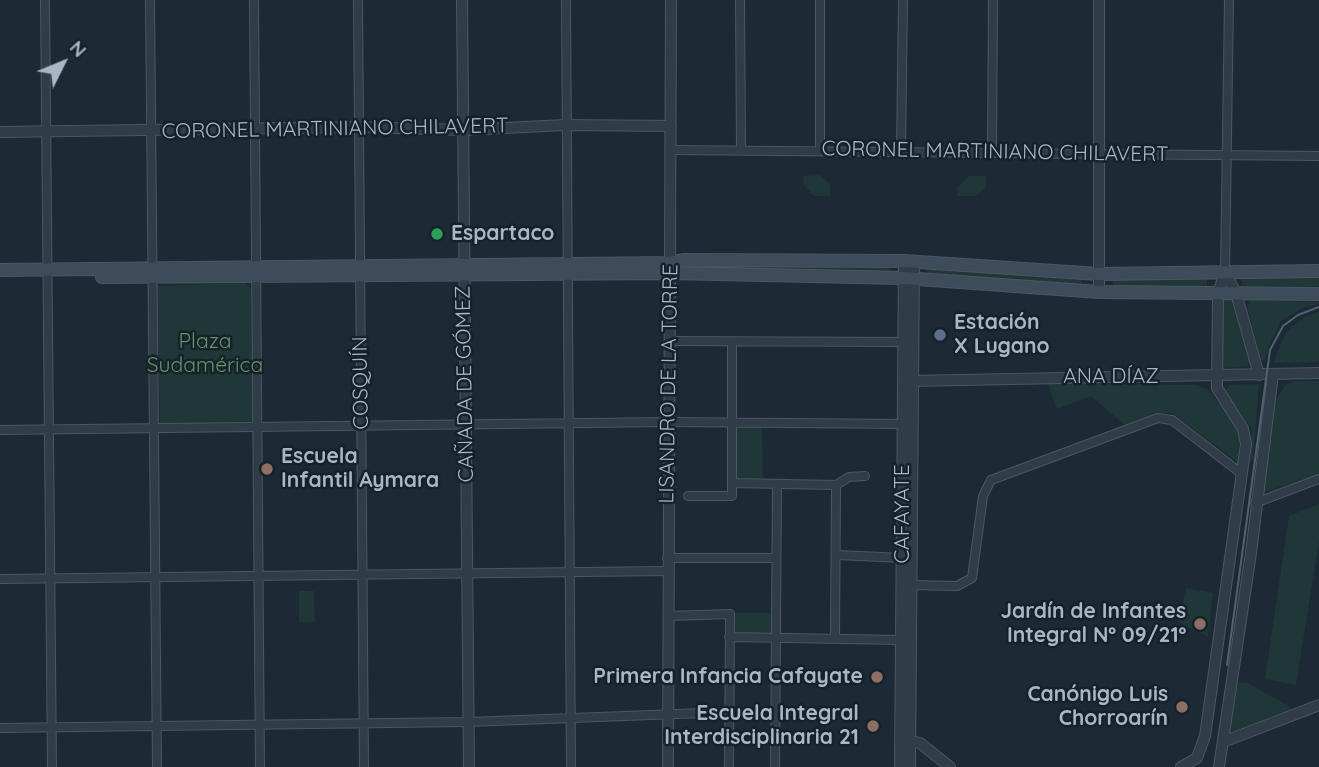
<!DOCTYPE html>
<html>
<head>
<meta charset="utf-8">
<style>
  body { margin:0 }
  #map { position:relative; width:1319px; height:767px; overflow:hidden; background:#1d2a36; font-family:Quicksand,sans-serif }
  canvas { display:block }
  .north { position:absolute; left:28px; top:28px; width:70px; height:70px; -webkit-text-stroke:5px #16212b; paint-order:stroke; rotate:47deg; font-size:19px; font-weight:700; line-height:28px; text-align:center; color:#a9b7c5 }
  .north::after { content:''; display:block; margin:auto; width:24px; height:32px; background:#a9b7c5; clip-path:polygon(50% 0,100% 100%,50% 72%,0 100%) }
</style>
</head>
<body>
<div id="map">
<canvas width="1319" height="767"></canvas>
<div class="north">N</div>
</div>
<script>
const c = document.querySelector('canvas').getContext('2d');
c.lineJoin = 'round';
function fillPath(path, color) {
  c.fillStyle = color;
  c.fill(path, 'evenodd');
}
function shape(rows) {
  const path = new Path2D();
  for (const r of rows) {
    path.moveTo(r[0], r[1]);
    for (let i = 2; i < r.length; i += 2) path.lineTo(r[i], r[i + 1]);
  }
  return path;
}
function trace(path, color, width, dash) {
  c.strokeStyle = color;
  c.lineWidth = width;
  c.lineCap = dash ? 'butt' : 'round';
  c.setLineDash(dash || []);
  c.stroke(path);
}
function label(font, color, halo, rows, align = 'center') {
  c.font = font + ' Quicksand,sans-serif';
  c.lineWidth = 5;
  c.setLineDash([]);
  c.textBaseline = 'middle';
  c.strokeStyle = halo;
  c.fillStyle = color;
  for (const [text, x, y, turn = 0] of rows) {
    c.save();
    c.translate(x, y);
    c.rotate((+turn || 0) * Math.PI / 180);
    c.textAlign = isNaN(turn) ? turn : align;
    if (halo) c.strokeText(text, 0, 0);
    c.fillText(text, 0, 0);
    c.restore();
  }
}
fillPath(shape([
  [820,175,830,184,830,196,814,196,804,185,803,176],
  [969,176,986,176,986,188,976,196,957,196,957,188],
  [889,263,889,273,684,270,683,264],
  [927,265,1081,276,1081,286,927,274],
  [1319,275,1319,286,1243,286,1240,278],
  [1113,278,1207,278,1207,286,1113,287],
  [245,283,251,288,253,418,250,423,160,423,157,286],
  [1223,297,1234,298,1251,360,1247,366,1224,368,1219,363],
  [1250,300,1319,302,1319,304,1302,308,1281,321,1268,347,1265,361,1261,360,1247,306],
  [1319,312,1319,362,1273,363,1286,332,1305,317],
  [1296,381,1319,381,1319,474,1264,492,1275,401,1286,384],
  [1048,384,1197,385,1208,390,1240,429,1238,462,1172,413,1159,413,1126,426,1091,396,1057,409],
  [1259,384,1253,460,1250,461,1252,429,1226,397,1225,390,1230,385],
  [731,423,762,423,763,484,732,483],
  [1319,504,1319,541,1296,685,1265,679,1289,516],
  [1186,588,1213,593,1208,637,1178,622],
  [299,591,314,591,315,622,299,622],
  [732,613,773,613,774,634,733,634],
  [1238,682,1248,683,1293,709,1229,735]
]), '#1f3737');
const minor = shape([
  [45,0,52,767],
  [150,0,157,767],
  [254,0,260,767],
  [358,0,364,767],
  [566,0,571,767],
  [740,0,741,150],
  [820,0,820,150],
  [671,150,1319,156],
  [901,151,903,0],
  [992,153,993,0],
  [1225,273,1229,0],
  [670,341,908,342],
  [0,430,669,422,907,424],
  [732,483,836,485,849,477,865,476],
  [688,496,732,496,732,342],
  [1255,503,1319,479],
  [837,555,904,558],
  [667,558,776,558],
  [0,579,667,571],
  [909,585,957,586,972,578,983,496,991,480,1158,418,1172,420,1242,474],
  [668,616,730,614,729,767],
  [729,637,902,640],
  [835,639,836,485],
  [0,728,468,722,729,712],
  [775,767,777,485]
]);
const tertiary = shape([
  [462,0,469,767],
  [0,132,357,127,463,130,566,125,671,126],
  [1225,273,1236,293,1259,375],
  [1099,292,1099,0],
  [910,381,1319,373],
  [906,740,920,743,950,767],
  [1223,742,1319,705],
  [668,767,671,0],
  [900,767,904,261],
  [910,767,914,261],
  [1181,767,1197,758,1205,736,1246,444,1243,429,1217,388,1218,293,1225,273],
  [1219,767,1251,553,1273,374]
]);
const secondary = shape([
  [0,270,670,263,683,260,904,261,1099,274,1319,271],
  [102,277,670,273,904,278,1099,292,1319,294]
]);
trace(minor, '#4b5762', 10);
trace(tertiary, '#4b5762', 12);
trace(secondary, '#4b5762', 14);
trace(minor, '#303c47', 8);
trace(tertiary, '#303c47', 10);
trace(secondary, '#3e4b5a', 12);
trace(shape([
  [1227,665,1270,350,1283,326,1298,315,1319,307]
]), '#51616e', 2);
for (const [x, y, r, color] of [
  [437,234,7,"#2e9e5b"],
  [940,335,7,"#5c6f8a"],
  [267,469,7,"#8d6e63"],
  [1200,624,7,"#8d6e63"],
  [877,677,7,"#8d6e63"],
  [1182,707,7,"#8d6e63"],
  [873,726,7,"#8d6e63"]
]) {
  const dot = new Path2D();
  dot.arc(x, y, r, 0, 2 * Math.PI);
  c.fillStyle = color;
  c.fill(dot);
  trace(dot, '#16212b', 2.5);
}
label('21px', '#a9b7c5', '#16212b', [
  ["CORONEL MARTINIANO CHILAVERT",335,129,-1],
  ["CORONEL MARTINIANO CHILAVERT",995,152,1],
  ["ANA DÍAZ",1111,377],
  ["COSQUÍN",361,383,-91],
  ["CAÑADA DE GÓMEZ",465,384,-91],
  ["LISANDRO DE LA TORRE",669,384,-89],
  ["CAFAYATE",903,514,-90]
]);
label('bold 21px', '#a9b7c5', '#16212b', [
  ["Espartaco",451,234,"left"],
  ["Estación",954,323,"left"],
  ["X Lugano",954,347,"left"],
  ["Escuela",281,457,"left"],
  ["Infantil Aymara",281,481,"left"],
  ["Jardín de Infantes",1186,612],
  ["Integral Nº 09/21º",1186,636],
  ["Primera Infancia Cafayate",863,677],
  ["Canónigo Luis",1168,695],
  ["Chorroarín",1168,719],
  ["Escuela Integral",859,714],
  ["Interdisciplinaria 21",859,738]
], 'right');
label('21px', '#609667', '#16212b', [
  ["Plaza",205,342],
  ["Sudamérica",205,366]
]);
</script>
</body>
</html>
